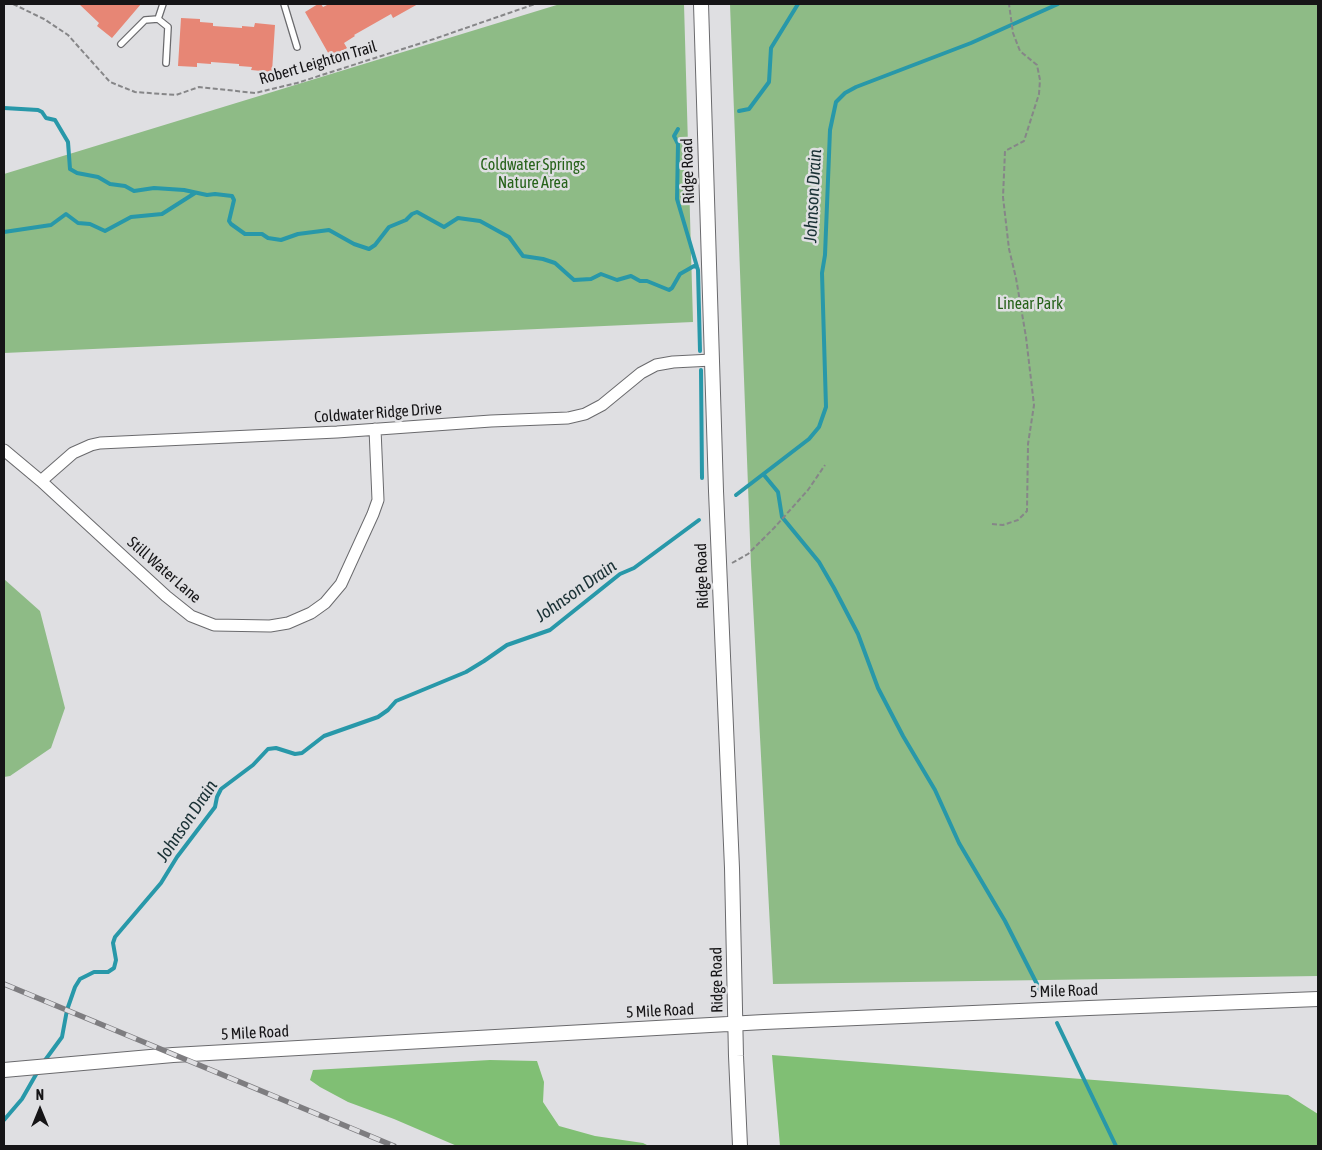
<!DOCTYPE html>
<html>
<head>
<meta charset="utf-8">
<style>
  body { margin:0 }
  #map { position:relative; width:1322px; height:1150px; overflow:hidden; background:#dfdfe2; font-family:"Asap Condensed",sans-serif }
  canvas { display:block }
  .frame { position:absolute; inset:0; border:5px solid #161517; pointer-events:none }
  .north { position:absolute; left:15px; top:1085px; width:50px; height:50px; -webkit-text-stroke:4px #dfdfe2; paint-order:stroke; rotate:0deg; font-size:14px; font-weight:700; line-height:20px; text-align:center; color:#161517 }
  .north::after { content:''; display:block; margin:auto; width:18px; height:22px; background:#161517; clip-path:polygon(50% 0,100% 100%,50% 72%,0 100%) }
</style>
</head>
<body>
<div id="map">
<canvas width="1322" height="1150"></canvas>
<div class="frame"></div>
<div class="north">N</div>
</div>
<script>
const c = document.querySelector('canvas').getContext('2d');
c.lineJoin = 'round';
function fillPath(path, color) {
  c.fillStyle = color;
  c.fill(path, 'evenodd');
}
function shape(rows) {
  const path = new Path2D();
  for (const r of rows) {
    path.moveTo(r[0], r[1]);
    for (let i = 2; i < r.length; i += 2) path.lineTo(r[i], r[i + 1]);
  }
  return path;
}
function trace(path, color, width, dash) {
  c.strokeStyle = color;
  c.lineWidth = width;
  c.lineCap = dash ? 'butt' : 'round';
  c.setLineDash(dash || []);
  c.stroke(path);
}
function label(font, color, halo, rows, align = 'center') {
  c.font = font + ' "Asap Condensed",sans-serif';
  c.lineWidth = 5;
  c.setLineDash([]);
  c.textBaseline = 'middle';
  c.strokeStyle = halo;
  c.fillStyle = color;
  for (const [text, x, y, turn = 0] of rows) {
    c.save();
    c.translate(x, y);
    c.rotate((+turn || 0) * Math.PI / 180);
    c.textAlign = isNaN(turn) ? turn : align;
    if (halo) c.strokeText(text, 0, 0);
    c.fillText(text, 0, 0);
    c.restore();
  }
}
fillPath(shape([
  [560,4,684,4,693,322,4,353,4,174],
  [730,4,1318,4,1318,976,773,984,751,566],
  [4,579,40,611,65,708,51,748,10,776,4,777]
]), '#8ebb86');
fillPath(shape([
  [772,1055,1288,1095,1318,1114,1318,1146,780,1146],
  [490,1060,537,1061,544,1082,543,1102,559,1126,595,1136,643,1143,649,1146,457,1146,394,1119,348,1102,320,1087,310,1080,313,1070]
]), '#80bf74');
trace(shape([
  [4,108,38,110,42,112,46,118,55,120,68,142,70,169,77,173,98,177,110,184,125,186,134,191,154,188,184,190,207,195,215,194,232,196,234,200,229,221,231,224,245,234,262,234,268,238,281,240,298,234,329,230,354,244,369,249,375,245,389,227,406,220,412,214,417,212,444,227,458,218,480,221,509,237,523,256,543,259,555,263,574,280,591,279,601,274,617,280,631,276,640,281,647,281,669,290,672,288,680,274,694,266,697,267],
  [739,111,749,109,769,82,771,48,798,4],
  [678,129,674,136,678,144,677,199,698,270,700,351],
  [4,232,51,225,66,214,78,223,90,224,105,231,131,217,162,214,195,193],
  [701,370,702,478],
  [764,475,778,492,782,517,819,562,834,588,858,634,878,688,903,736,935,790,959,843,1005,921,1042,994],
  [736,495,809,439,819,427,826,407,822,273,825,255,830,130,836,102,845,93,856,87,971,43,1058,4],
  [1057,1023,1116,1146],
  [43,1063,62,1037,67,1010,75,987,80,979,94,972,108,972,114,968,116,960,113,943,115,937,161,883,177,857,215,807,217,797,221,789,253,765,268,749,276,748,295,754,302,753,324,736,378,717,388,710,396,701,466,672,484,661,507,645,550,630,620,574,634,568,699,520],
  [4,1120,22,1099,38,1071]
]), '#2898a9', 4);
fillPath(shape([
  [79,4,141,4,112,38,97,26,99,23],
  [318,4,321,4,323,7,329,4,418,4,393,18,391,14,354,35,355,36,344,43,347,48,331,58,305,12],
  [181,18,200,19,200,22,213,23,213,26,242,28,242,26,254,27,255,23,275,25,272,72,251,70,252,67,239,66,239,64,211,62,211,64,197,63,197,67,178,66]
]), '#e78675');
const service = shape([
  [284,4,297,47],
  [158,19,168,27,166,63],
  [121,44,145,20,158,19,163,4]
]);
const minor = shape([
  [4,450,41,481,166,596,191,616,214,625,270,626,288,623,311,613,325,603,341,584,373,514,378,500,375,429],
  [41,481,73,453,91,445,100,443,337,432,491,421,568,418,585,414,602,405,641,373,656,365,673,362,712,360]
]);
const tertiary = shape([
  [701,4,716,491,732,868,736,1056,740,1146],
  [4,1070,173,1055,764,1022,1089,1008,1318,999]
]);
trace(service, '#6a6a6d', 8);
trace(minor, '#6a6a6d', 13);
trace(tertiary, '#6a6a6d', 16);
trace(shape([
  [13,4,44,19,68,35,110,82,135,92,176,95,199,87,255,93,297,83,434,39,535,4],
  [992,524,1003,525,1018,520,1027,511,1028,444,1034,405,1026,337,1016,278,1009,249,1003,197,1005,151,1024,141,1039,94,1040,80,1037,65,1020,51,1013,33,1009,4],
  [732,563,748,554,774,528,808,490,825,465]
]), '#868688', 2, [5, 2.5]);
trace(service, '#fff', 5.5);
trace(minor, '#fff', 11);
trace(tertiary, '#fff', 14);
const rail = shape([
  [4,984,394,1146]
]);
trace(rail, '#7e7d80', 5.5);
trace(rail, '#dfdfe2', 4, [11]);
label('16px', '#161517', '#dfdfe2', [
  ["Robert Leighton Trail",318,63,-16],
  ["Ridge Road",688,171,-92],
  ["Coldwater Ridge Drive",378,413,-4],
  ["Still Water Lane",164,570,41],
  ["Ridge Road",702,576,-92],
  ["Ridge Road",717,980,-91],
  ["5 Mile Road",1064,991,-2],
  ["5 Mile Road",660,1011,-3],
  ["5 Mile Road",255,1033,-3]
]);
label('16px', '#26621a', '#dfdfe2', [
  ["Coldwater Springs",533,165],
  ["Nature Area",533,183],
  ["Linear Park",1030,304]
]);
label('italic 18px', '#1a3135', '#dfdfe2', [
  ["Johnson Drain",813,196,-87],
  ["Johnson Drain",576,591,-35],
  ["Johnson Drain",187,821,-56]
]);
</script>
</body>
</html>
